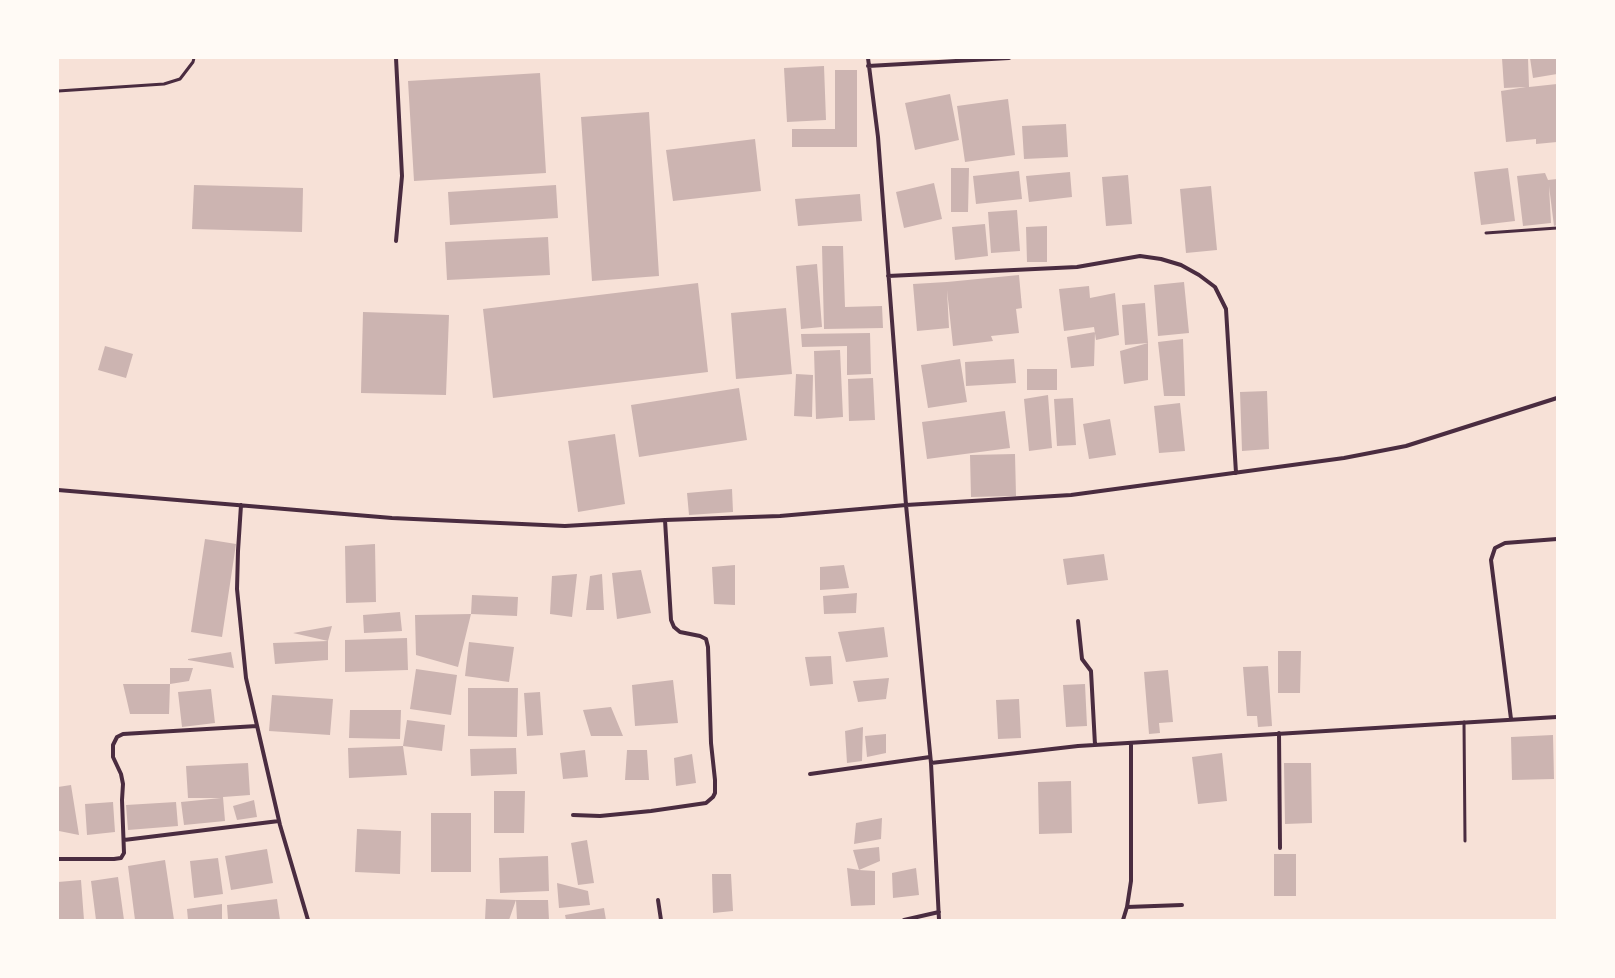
<!DOCTYPE html>
<html>
<head>
<meta charset="utf-8">
<style>
  body { margin:0 }
  #map { position:relative; width:1615px; height:978px; overflow:hidden; background:#f7e1d7; font-family:"Noto Serif",serif }
  canvas { display:block }
  .frame { position:absolute; inset:0; border:59px solid #fffaf5; pointer-events:none }
</style>
</head>
<body>
<div id="map">
<canvas width="1615" height="978"></canvas>
<div class="frame"></div>
</div>
<script>
const c = document.querySelector('canvas').getContext('2d');
c.lineJoin = 'round';
function fillPath(path, color) {
  c.fillStyle = color;
  c.fill(path, 'evenodd');
}
function shape(rows) {
  const path = new Path2D();
  for (const r of rows) {
    path.moveTo(r[0], r[1]);
    for (let i = 2; i < r.length; i += 2) path.lineTo(r[i], r[i + 1]);
  }
  return path;
}
function trace(path, color, width, dash) {
  c.strokeStyle = color;
  c.lineWidth = width;
  c.lineCap = dash ? 'butt' : 'round';
  c.setLineDash(dash || []);
  c.stroke(path);
}
fillPath(shape([
  [1502,58,1528,58,1529,87,1557,84,1557,142,1536,144,1536,139,1506,142,1501,91,1526,87,1504,88],
  [1530,58,1557,58,1557,74,1533,78],
  [824,66,826,120,787,122,784,68],
  [835,70,857,70,857,147,792,147,792,129,835,129],
  [540,73,546,173,414,181,408,81],
  [950,94,959,140,915,150,905,103],
  [1008,99,1015,155,965,162,957,106],
  [649,112,659,276,592,281,581,117],
  [1066,124,1068,157,1024,159,1022,126],
  [755,139,761,191,673,201,666,150],
  [951,168,969,168,968,212,951,212],
  [1508,168,1515,221,1481,225,1474,172],
  [1019,171,1022,199,976,204,973,176],
  [1070,172,1072,197,1029,202,1026,176],
  [1545,173,1548,180,1557,179,1557,225,1554,226,1549,186,1551,223,1523,226,1517,176],
  [1128,175,1132,224,1106,226,1102,177],
  [934,183,942,219,904,228,896,192],
  [194,185,303,188,302,232,192,229],
  [556,185,558,218,450,225,448,192],
  [1211,186,1217,250,1186,253,1180,189],
  [860,194,862,221,798,226,795,199],
  [1017,210,1020,251,991,253,988,212],
  [985,224,988,256,955,260,952,227],
  [1047,226,1047,262,1027,262,1026,227],
  [548,237,550,275,447,280,445,242],
  [822,246,843,246,845,307,882,306,883,328,824,329],
  [817,264,822,327,801,329,796,266],
  [1019,275,1022,308,1016,309,1019,333,991,336,993,341,953,346,947,290,949,328,917,331,913,284,947,282],
  [1184,282,1189,333,1158,336,1154,285],
  [698,283,708,372,493,398,483,309],
  [1089,286,1090,298,1115,293,1119,335,1096,340,1094,327,1064,331,1059,289],
  [1145,303,1148,343,1148,380,1124,384,1120,351,1148,343,1125,345,1122,305],
  [786,308,792,374,736,379,731,313],
  [363,312,449,315,446,395,361,393],
  [1095,332,1094,366,1071,368,1067,337],
  [870,333,871,374,847,375,847,346,802,347,801,334],
  [1183,339,1185,396,1164,396,1158,342],
  [105,346,133,354,126,378,98,370],
  [840,350,843,417,816,419,814,351],
  [960,359,967,402,928,408,921,365],
  [1014,359,1016,383,966,386,965,362],
  [1027,369,1057,369,1057,390,1027,390],
  [796,374,813,375,812,417,794,416],
  [873,378,875,420,849,421,848,379],
  [739,388,747,440,639,457,631,405],
  [1267,391,1269,449,1242,451,1240,392],
  [1048,395,1052,448,1029,451,1024,399],
  [1073,398,1076,445,1057,446,1054,399],
  [1180,403,1185,451,1159,453,1154,406],
  [1005,411,1010,448,927,459,922,422],
  [1110,419,1116,455,1089,459,1083,424],
  [615,434,625,504,578,512,568,441],
  [1015,454,1016,496,971,497,970,455],
  [732,489,733,512,689,515,687,493],
  [205,539,236,544,222,637,191,632],
  [375,544,376,602,346,603,345,546],
  [1104,554,1108,580,1067,585,1063,559],
  [735,565,735,605,714,604,712,567],
  [844,565,849,588,820,590,820,567],
  [641,570,651,613,617,619,612,573],
  [577,574,572,617,550,614,552,576],
  [602,574,604,610,586,610,590,576],
  [857,593,856,613,824,614,823,596],
  [472,595,518,597,517,616,471,614,458,667,416,655,415,615,471,614],
  [400,612,402,631,364,633,363,615],
  [332,626,328,641,328,660,275,664,273,643,328,641,293,633],
  [884,627,888,657,846,662,838,632],
  [407,638,408,670,345,672,345,640],
  [469,642,514,647,509,682,465,676],
  [1278,651,1301,651,1300,693,1278,693],
  [231,652,234,668,188,660,188,659],
  [831,656,833,684,810,686,805,657],
  [1268,666,1272,726,1258,727,1257,716,1247,716,1243,667],
  [170,668,193,668,189,681,170,684],
  [416,669,457,675,451,715,410,709],
  [1168,670,1173,722,1159,723,1160,733,1149,734,1144,672],
  [889,678,886,699,858,702,853,681],
  [673,680,678,723,635,726,632,685],
  [123,684,170,684,169,714,130,714],
  [1085,684,1087,726,1066,727,1063,685],
  [468,688,518,688,517,737,468,736],
  [211,689,215,723,182,727,178,692],
  [540,692,543,735,527,736,524,693],
  [272,695,333,699,330,735,269,731],
  [1019,699,1021,738,998,739,996,700],
  [611,707,623,736,591,736,583,710],
  [350,710,401,710,400,739,349,738],
  [407,720,445,725,442,751,403,746,407,775,349,778,348,748,403,746],
  [863,727,862,761,847,763,845,731],
  [886,734,886,753,867,757,865,736],
  [1553,735,1554,779,1512,780,1511,737],
  [516,748,517,774,471,776,470,749],
  [585,750,588,777,563,779,560,753],
  [627,750,647,750,649,780,625,780],
  [1222,753,1227,801,1198,804,1192,757],
  [692,754,696,783,676,786,674,758],
  [248,763,250,795,223,797,225,821,184,825,181,802,221,798,188,798,186,766],
  [1284,763,1311,763,1312,823,1285,824],
  [1071,781,1072,833,1039,834,1038,782],
  [71,785,79,835,59,831,58,787],
  [494,791,525,791,524,833,494,833],
  [254,800,257,817,237,820,233,806],
  [113,802,115,832,87,835,85,804],
  [176,802,178,826,128,830,126,805],
  [431,813,471,813,471,872,431,872],
  [882,818,881,839,854,844,856,823],
  [357,829,401,831,400,874,355,872],
  [587,840,594,883,578,885,571,843],
  [879,847,880,861,859,870,875,871,875,905,851,906,847,868,859,870,853,850],
  [267,849,273,883,231,890,225,856],
  [1274,854,1296,854,1296,896,1274,896],
  [548,856,549,891,500,893,499,858],
  [218,858,223,894,194,898,190,861],
  [165,860,174,920,135,920,128,866],
  [916,868,919,895,893,898,892,873],
  [712,874,731,874,733,911,713,913],
  [118,877,124,920,96,920,91,881],
  [81,880,84,920,58,920,58,882],
  [557,883,588,891,590,905,559,908],
  [277,899,280,920,228,920,227,905],
  [486,899,516,900,509,920,485,920],
  [516,900,548,900,549,920,517,920],
  [222,904,222,920,188,920,187,909],
  [604,908,606,920,566,920,565,915]
]), '#ccb4b1');
trace(shape([
  [58,91,164,84,180,79,193,62,194,58],
  [1486,233,1557,228],
  [1464,722,1465,841]
]), '#4a2c40', 3);
trace(shape([
  [396,58,402,176,396,241],
  [868,58,878,137,906,505,931,763,939,920],
  [868,66,1009,58],
  [888,276,1077,267,1140,256,1161,259,1181,265,1199,275,1215,287,1226,309,1236,473],
  [58,490,392,518,565,526,665,520,780,516,906,505,1071,495,1344,458,1406,446,1557,398],
  [241,505,238,551,237,589,246,678,280,825,308,920],
  [1078,621,1082,659,1091,671,1095,745],
  [1511,719,1491,560,1495,548,1505,543,1557,539],
  [1279,733,1280,848],
  [931,763,1078,746,1557,717],
  [810,774,930,757],
  [573,815,600,816,651,811,706,803,713,797,715,793,715,780,711,743,708,647,706,639,700,636,680,632,674,627,671,620,665,520],
  [124,840,279,821],
  [58,859,114,859,121,858,124,853,122,800,123,784,121,774,113,757,113,745,117,737,123,734,257,726],
  [658,900,661,920],
  [1127,907,1182,905],
  [904,920,939,912],
  [1123,920,1127,907,1131,881,1131,744]
]), '#4a2c40', 4);
</script>
</body>
</html>
